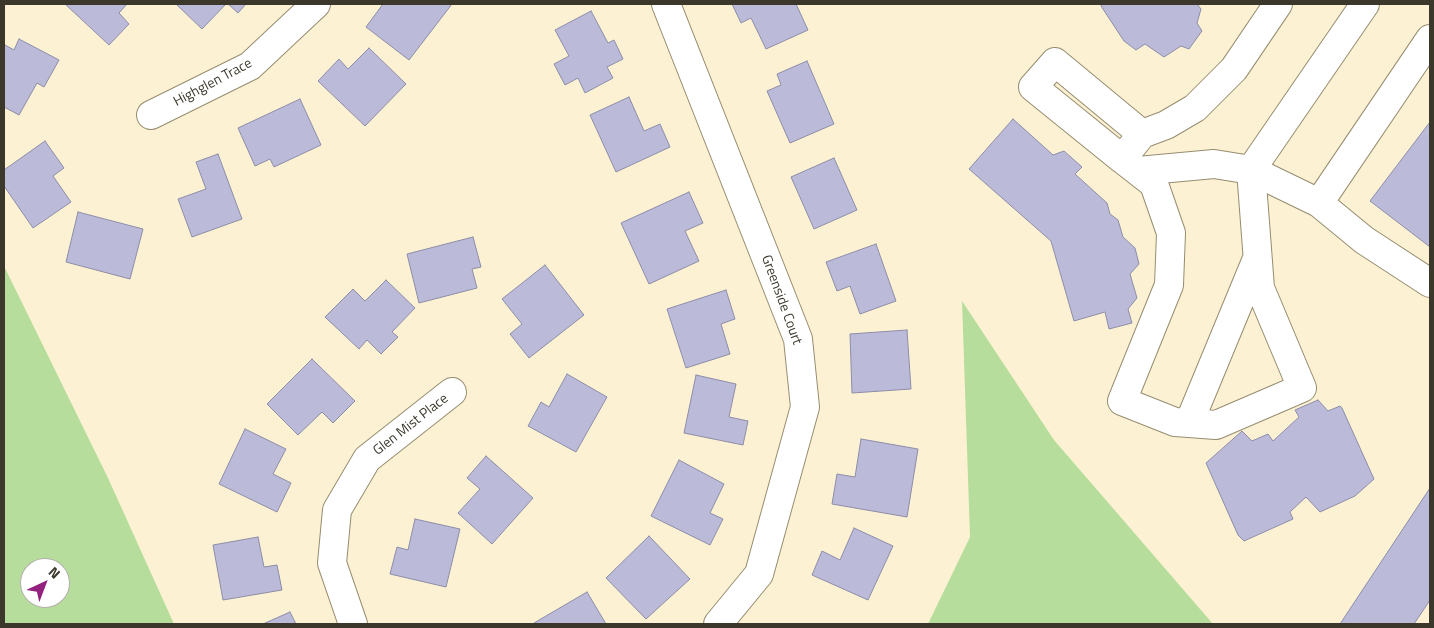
<!DOCTYPE html>
<html>
<head>
<meta charset="utf-8">
<style>
  body { margin:0 }
  #map { position:relative; width:1434px; height:628px; overflow:hidden; background:#fcf2d3; font-family:"Titillium Web",sans-serif }
  canvas { display:block }
  .frame { position:absolute; inset:0; border:5px solid #3b382b; pointer-events:none }
  .north { position:absolute; left:20px; top:558px; width:50px; height:50px; box-sizing:border-box; background:#fff; border:1px solid #b1afaa; border-radius:50%; rotate:43deg; font-size:14px; font-weight:700; line-height:20px; text-align:center; color:#3b382b }
  .north::after { content:''; display:block; margin:auto; width:18px; height:22px; background:#94207f; clip-path:polygon(50% 0,100% 100%,50% 72%,0 100%) }
</style>
</head>
<body>
<div id="map">
<canvas width="1434" height="628"></canvas>
<div class="frame"></div>
<div class="north">N</div>
</div>
<script>
const c = document.querySelector('canvas').getContext('2d');
c.lineJoin = 'round';
function fillPath(path, color) {
  c.fillStyle = color;
  c.fill(path, 'evenodd');
}
function shape(rows) {
  const path = new Path2D();
  for (const r of rows) {
    path.moveTo(r[0], r[1]);
    for (let i = 2; i < r.length; i += 2) path.lineTo(r[i], r[i + 1]);
  }
  return path;
}
function trace(path, color, width, dash) {
  c.strokeStyle = color;
  c.lineWidth = width;
  c.lineCap = dash ? 'butt' : 'round';
  c.setLineDash(dash || []);
  c.stroke(path);
}
function label(font, color, halo, rows, align = 'center') {
  c.font = font + ' "Titillium Web",sans-serif';
  c.lineWidth = 4;
  c.setLineDash([]);
  c.textBaseline = 'middle';
  c.strokeStyle = halo;
  c.fillStyle = color;
  for (const [text, x, y, turn = 0] of rows) {
    c.save();
    c.translate(x, y);
    c.rotate((+turn || 0) * Math.PI / 180);
    c.textAlign = isNaN(turn) ? turn : align;
    if (halo) c.strokeText(text, 0, 0);
    c.fillText(text, 0, 0);
    c.restore();
  }
}
fillPath(shape([
  [4,266,108,478,174,624,4,624],
  [30,568,60,568,60,598,30,598],
  [962,301,1054,440,1213,624,928,624,970,537]
]), '#b7dd9c');
const building = shape([
  [65,4,127,4,119,13,129,24,109,45,65,4],
  [176,4,226,4,202,29,176,4],
  [228,4,246,4,238,13,228,4],
  [383,4,452,4,409,60,366,27,383,4],
  [732,4,796,4,808,30,766,49,751,18,741,23,732,4],
  [1102,4,1197,4,1201,9,1197,23,1202,31,1189,49,1181,46,1164,57,1145,44,1136,50,1124,41,1101,6,1102,4],
  [591,11,608,43,614,40,623,59,607,67,613,78,585,93,578,78,565,85,554,64,569,56,555,30,591,11],
  [19,39,59,60,44,87,37,83,19,115,4,107,4,48,5,45,14,50,19,39],
  [369,48,406,84,365,126,318,81,339,59,348,69,369,48],
  [807,61,834,124,790,143,767,91,781,85,777,74,807,61],
  [629,97,644,131,660,124,670,147,616,172,590,115,629,97],
  [300,99,321,145,274,167,270,159,255,166,238,128,300,99],
  [1013,119,1053,155,1064,151,1082,167,1075,174,1107,203,1110,214,1118,220,1123,237,1135,248,1139,264,1130,274,1137,298,1128,309,1132,323,1109,329,1105,312,1074,321,1051,241,969,169,1013,119],
  [1430,122,1430,247,1370,201,1430,122],
  [45,141,64,168,53,176,71,202,33,228,4,186,4,170,45,141],
  [218,154,242,219,192,237,178,199,206,189,196,162,218,154],
  [834,158,857,210,814,229,791,177,834,158],
  [689,192,703,223,685,231,699,261,649,284,621,223,689,192],
  [78,212,143,229,130,279,66,262,78,212],
  [473,237,481,267,472,269,477,288,419,303,407,254,473,237],
  [876,244,896,301,860,314,850,286,837,291,826,262,876,244],
  [545,265,584,315,529,358,510,334,522,324,502,299,545,265],
  [386,280,415,308,392,332,398,337,381,354,367,340,359,349,325,317,353,289,365,301,386,280],
  [726,290,735,319,721,324,730,354,686,368,667,309,726,290],
  [907,330,911,389,852,393,850,334,907,330],
  [312,359,355,401,333,423,322,412,298,435,267,404,312,359],
  [567,374,607,397,576,452,528,426,541,402,549,407,567,374],
  [696,375,736,384,729,417,748,421,743,445,684,433,696,375],
  [1318,400,1328,411,1340,406,1342,408,1374,479,1355,496,1320,512,1306,497,1290,512,1293,519,1244,541,1238,535,1206,463,1242,431,1252,441,1268,434,1273,441,1299,417,1295,410,1318,400],
  [245,429,286,449,273,474,291,483,277,512,219,484,245,429],
  [861,439,918,449,907,517,832,504,837,474,855,477,861,439],
  [486,456,533,498,492,544,458,513,480,489,467,478,486,456],
  [679,460,724,484,710,513,723,519,710,545,651,516,679,460],
  [1430,488,1430,600,1414,624,1340,624,1430,488],
  [415,519,460,529,446,587,390,574,397,547,408,550,415,519],
  [854,528,893,546,868,600,812,575,822,551,840,560,854,528],
  [649,536,690,579,646,619,606,578,649,536],
  [258,537,264,567,277,565,282,590,223,600,213,545,258,537],
  [587,592,606,624,535,624,534,623,587,592],
  [290,612,296,624,263,624,290,612]
]);
fillPath(building, '#bbbad8');
trace(building, '#8d8ca8', 1);
const minor = shape([
  [666,4,798,339,805,407,759,574,718,624],
  [151,115,250,66,316,4],
  [1142,134,1055,62,1033,87,1122,159,1142,134,1166,125,1195,108,1234,69,1278,4],
  [1122,159,1154,184,1171,233,1169,285,1122,401,1175,422,1216,425,1302,388,1260,288,1251,170,1365,4],
  [1138,171,1214,164,1251,170,1319,203,1430,39],
  [1319,203,1364,240,1430,283],
  [1189,423,1256,261],
  [353,624,332,563,337,510,367,459,452,392]
]);
trace(minor, '#968c70', 30);
trace(minor, '#fff', 28);
label('14px', '#3b382b', '#fff', [
  ["Highglen Trace",213,83,-28],
  ["Greenside Court",781,300,70],
  ["Glen Mist Place",411,425,-38]
]);
</script>
</body>
</html>
